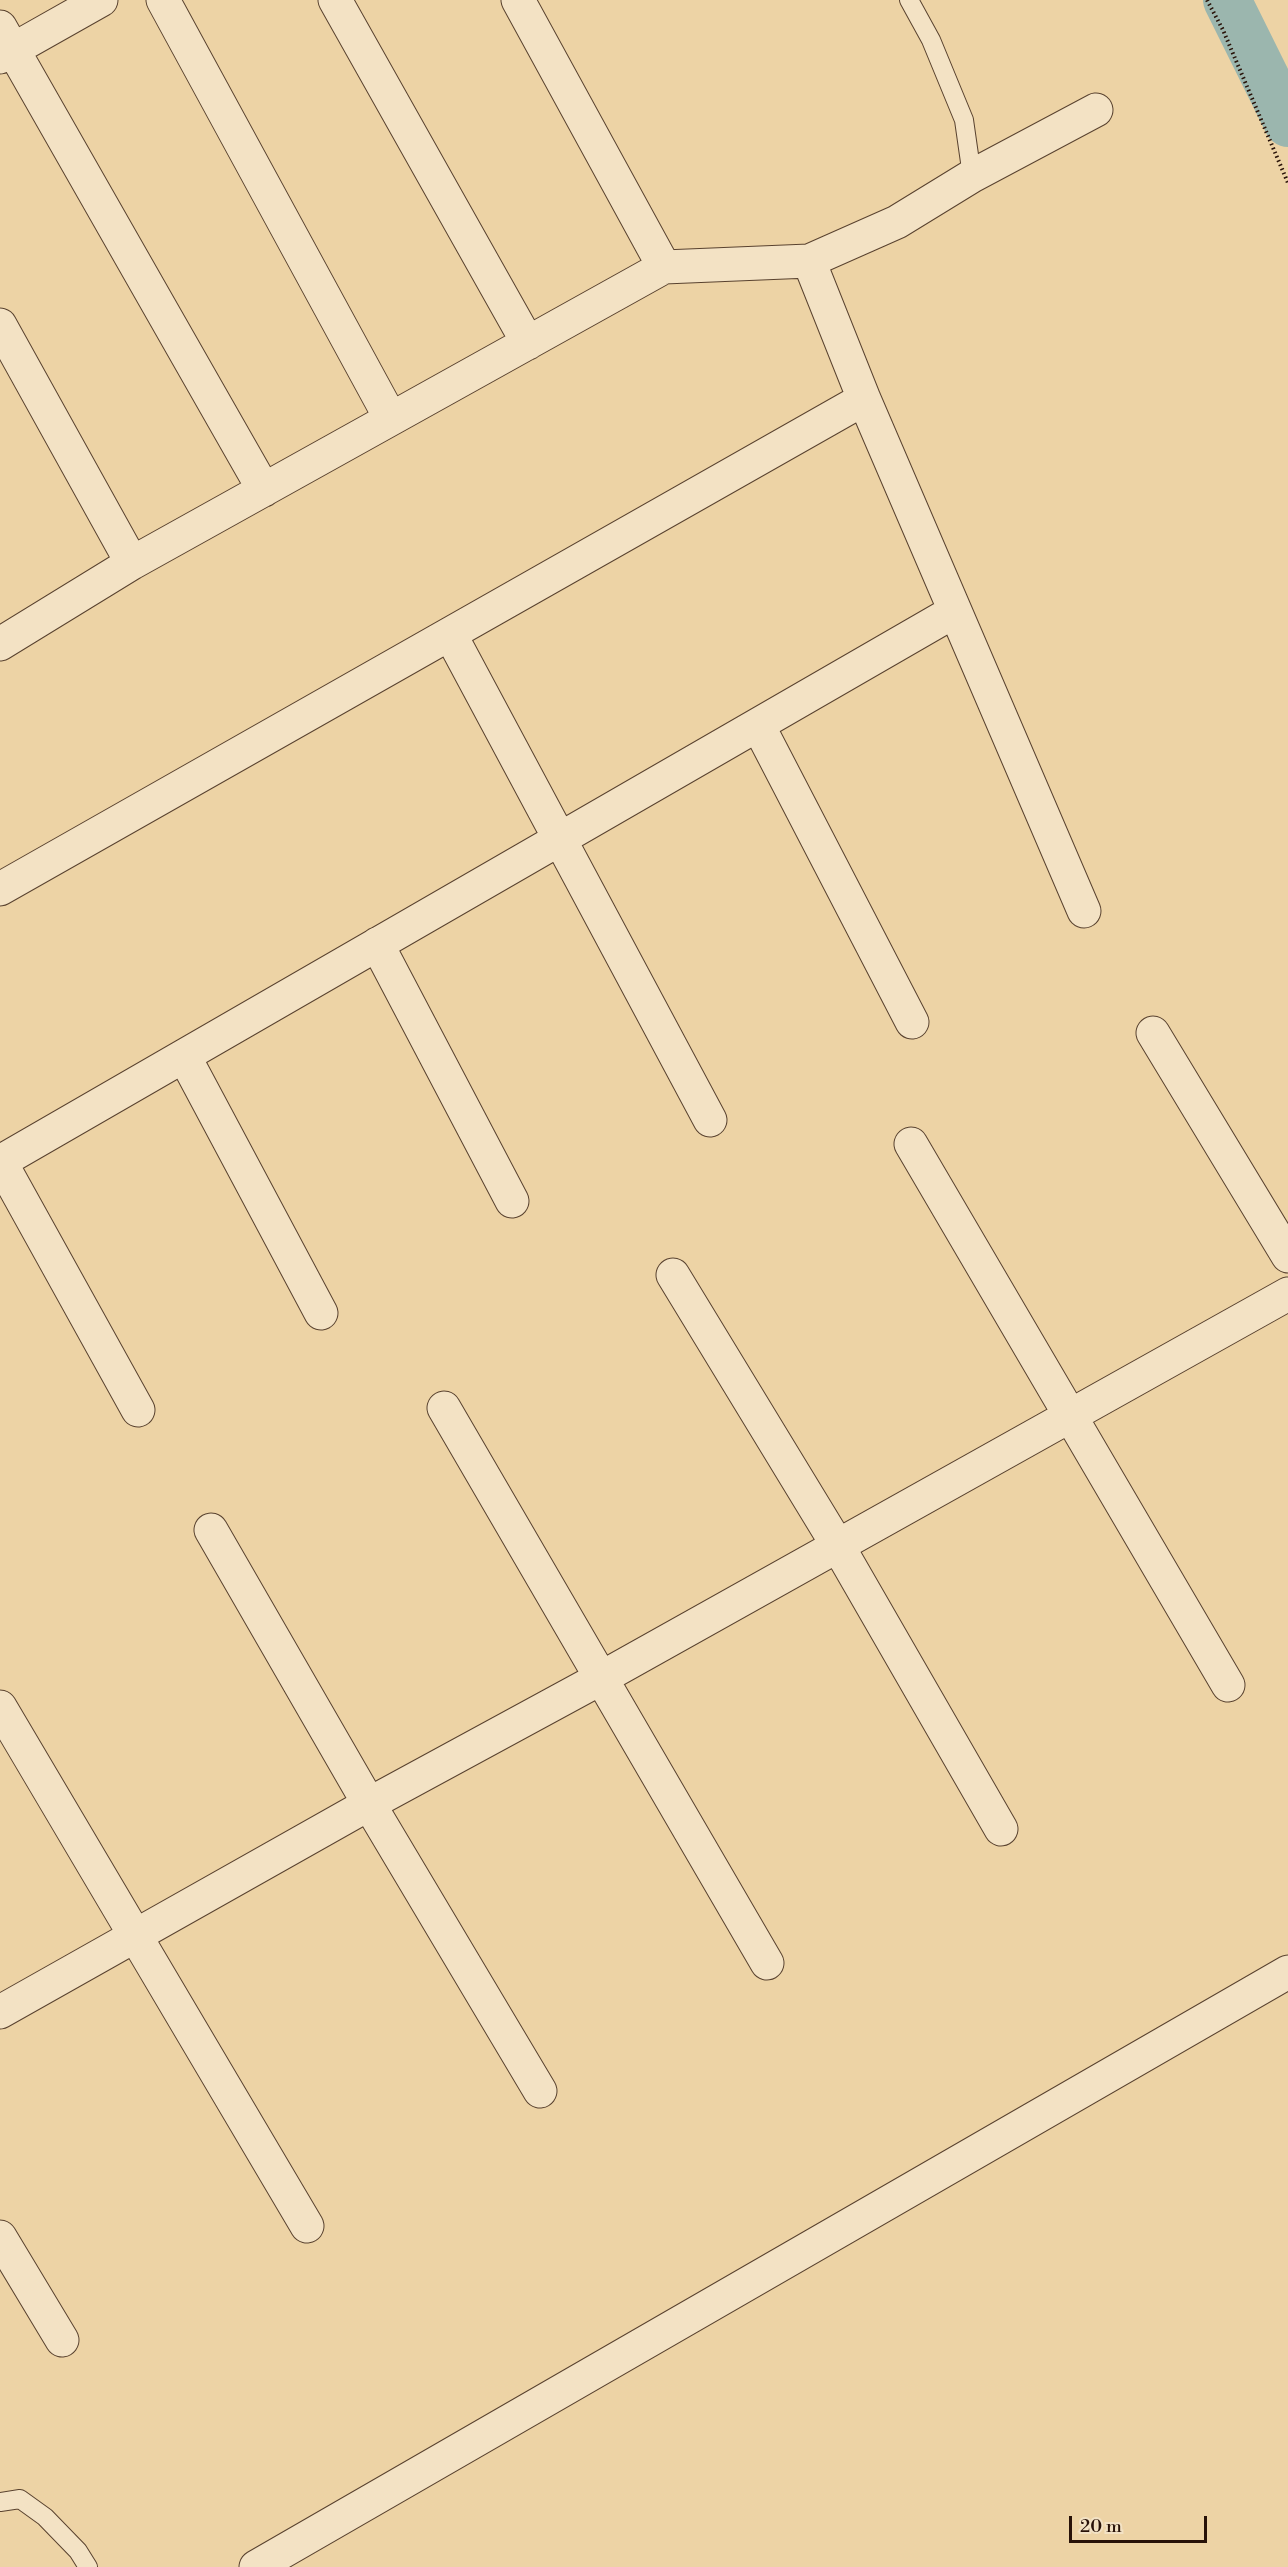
<!DOCTYPE html>
<html>
<head>
<meta charset="utf-8">
<style>
  body { margin:0 }
  #map { position:relative; width:1288px; height:2567px; overflow:hidden; background:#edd3a5; font-family:"Libre Bodoni",serif }
  canvas { display:block }
  .scale { position:absolute; left:1069px; top:2516px; width:138px; height:27px; box-sizing:border-box; border:3px solid #281208; border-top:0; padding-left:8px; font-size:18px; line-height:21px; white-space:nowrap; color:#281208; -webkit-text-stroke:4px #f3e2c4; paint-order:stroke }
</style>
</head>
<body>
<div id="map">
<canvas width="1288" height="2567"></canvas>
<div class="scale">20 m</div>
</div>
<script>
const c = document.querySelector('canvas').getContext('2d');
c.lineJoin = 'round';
function shape(rows) {
  const path = new Path2D();
  for (const r of rows) {
    path.moveTo(r[0], r[1]);
    for (let i = 2; i < r.length; i += 2) path.lineTo(r[i], r[i + 1]);
  }
  return path;
}
function trace(path, color, width, dash) {
  c.strokeStyle = color;
  c.lineWidth = width;
  c.lineCap = dash ? 'butt' : 'round';
  c.setLineDash(dash || []);
  c.stroke(path);
}
trace(shape([
  [1227,0,1288,123]
]), '#9bb6ae', 48);
const service = shape([
  [909,0,931,40,964,120,972,176],
  [0,2502,20,2499,45,2517,78,2551,88,2567]
]);
const minor = shape([
  [163,0,391,419],
  [335,0,528,343],
  [518,0,664,267],
  [0,27,264,490],
  [0,57,101,0],
  [809,261,864,399,1084,911],
  [0,325,132,563],
  [450,634,710,1120],
  [0,644,132,563,664,267,809,261,897,222,972,176,1096,110],
  [758,725,912,1022],
  [0,889,864,399],
  [377,944,512,1201],
  [1153,1033,1288,1256],
  [184,1056,321,1313],
  [911,1144,1228,1685],
  [0,1161,138,1410],
  [0,1162,955,611],
  [673,1275,838,1546,1001,1829],
  [444,1408,767,1963],
  [211,1530,369,1804,540,2091],
  [0,1707,307,2226],
  [0,2012,369,1804,603,1677,1288,1294],
  [0,2237,62,2340],
  [256,2567,1288,1972]
]);
trace(service, '#59422f', 20);
trace(minor, '#59422f', 35);
trace(shape([
  [1207,0,1223,30,1288,183]
]), '#281208', 4, [1.5, 3]);
trace(service, '#f3e2c4', 18);
trace(minor, '#f3e2c4', 33);
</script>
</body>
</html>
